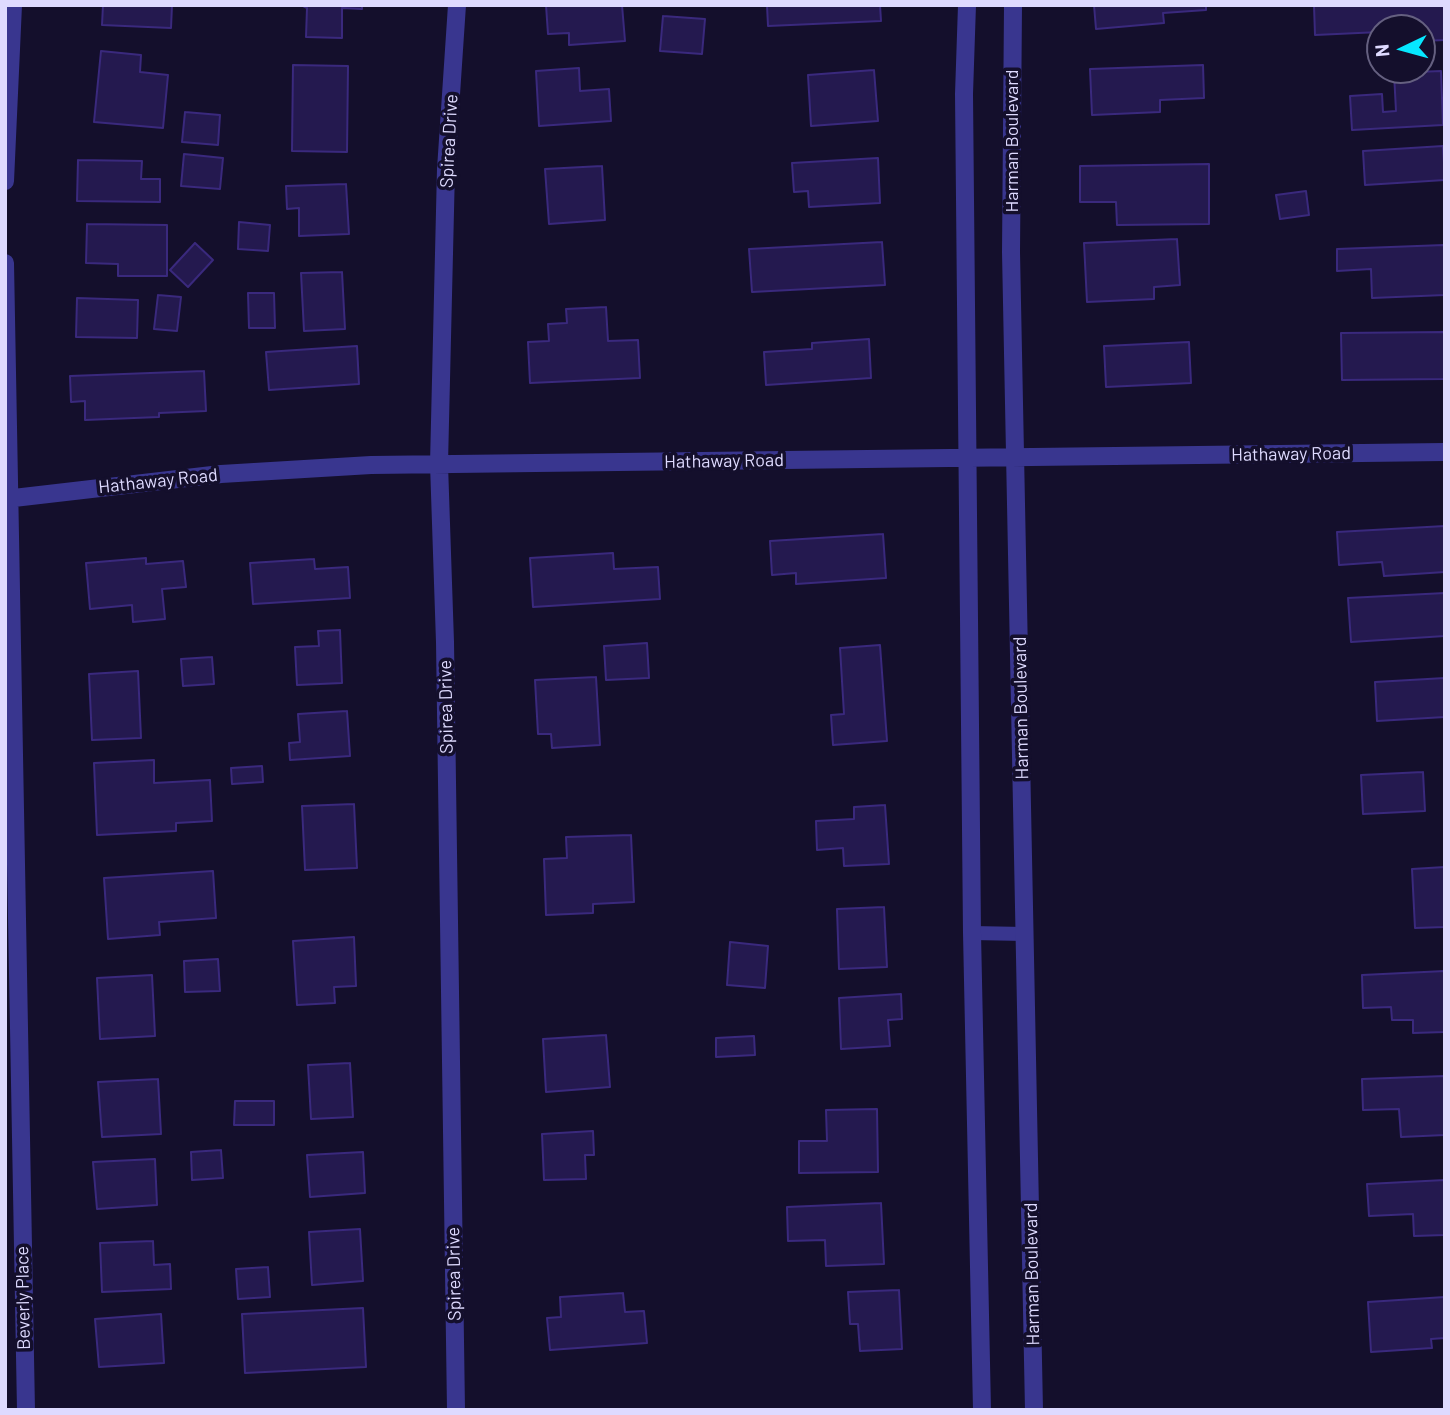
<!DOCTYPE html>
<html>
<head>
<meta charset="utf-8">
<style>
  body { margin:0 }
  #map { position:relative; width:1450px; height:1415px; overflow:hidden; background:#140f2c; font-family:Barlow,sans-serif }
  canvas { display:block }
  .frame { position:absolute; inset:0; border:7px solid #dedaff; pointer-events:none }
  .north { position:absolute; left:1366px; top:14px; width:70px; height:70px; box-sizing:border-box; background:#140f2c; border:2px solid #656080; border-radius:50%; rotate:265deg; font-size:19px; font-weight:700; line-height:28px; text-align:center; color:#dedaff }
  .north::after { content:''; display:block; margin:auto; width:24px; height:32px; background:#06e7ff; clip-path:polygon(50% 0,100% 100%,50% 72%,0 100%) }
</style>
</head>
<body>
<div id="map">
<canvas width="1450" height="1415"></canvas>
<div class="frame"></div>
<div class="north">N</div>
</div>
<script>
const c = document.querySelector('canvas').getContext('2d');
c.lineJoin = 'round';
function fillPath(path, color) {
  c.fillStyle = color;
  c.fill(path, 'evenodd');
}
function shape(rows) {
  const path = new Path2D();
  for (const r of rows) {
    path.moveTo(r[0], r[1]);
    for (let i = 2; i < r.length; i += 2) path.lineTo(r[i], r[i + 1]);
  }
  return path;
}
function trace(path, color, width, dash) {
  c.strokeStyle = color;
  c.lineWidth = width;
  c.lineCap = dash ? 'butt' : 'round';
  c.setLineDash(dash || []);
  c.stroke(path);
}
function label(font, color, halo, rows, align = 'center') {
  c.font = font + ' Barlow,sans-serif';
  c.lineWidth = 7;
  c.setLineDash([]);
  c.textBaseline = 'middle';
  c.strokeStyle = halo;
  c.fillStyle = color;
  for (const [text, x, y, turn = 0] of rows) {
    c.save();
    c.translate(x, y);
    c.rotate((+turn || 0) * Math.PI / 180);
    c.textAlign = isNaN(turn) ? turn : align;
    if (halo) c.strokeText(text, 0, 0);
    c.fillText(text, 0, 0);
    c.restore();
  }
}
const building = shape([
  [103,5,172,5,171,28,102,25,103,5],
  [301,5,362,5,362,9,342,8,342,38,306,37,307,8,301,5],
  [546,5,622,5,625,41,569,45,569,33,548,34,546,5],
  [767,5,880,5,881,21,768,26,767,5],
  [1094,5,1206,5,1206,10,1163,13,1164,23,1096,29,1094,5],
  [1314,5,1445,5,1445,40,1422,41,1422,28,1380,28,1380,32,1315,35,1314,5],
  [663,16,705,19,702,54,660,51,663,16],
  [101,51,141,55,140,72,168,75,163,128,94,122,101,51],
  [293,65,348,66,347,152,292,151,293,65],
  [1203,65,1204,98,1160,100,1160,112,1092,115,1090,69,1203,65],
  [579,68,580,91,609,89,611,121,539,126,536,71,579,68],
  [874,70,878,121,811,126,808,75,874,70],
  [1441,71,1443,125,1352,130,1350,96,1382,94,1383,112,1396,111,1394,73,1441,71],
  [185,112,220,115,218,145,182,142,185,112],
  [1443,146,1445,180,1365,185,1363,151,1443,146],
  [184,154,223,158,220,189,181,186,184,154],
  [878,158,880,203,809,207,808,191,794,192,792,163,878,158],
  [78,160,142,161,141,179,160,179,160,202,77,201,78,160],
  [1209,164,1209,224,1117,225,1116,202,1080,202,1080,166,1209,164],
  [602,166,605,220,549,224,545,169,602,166],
  [346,184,349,234,299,236,299,208,287,209,286,186,346,184],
  [1306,191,1309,215,1280,219,1276,195,1306,191],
  [239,222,270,225,268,251,238,249,239,222],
  [87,224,167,225,167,276,118,276,118,264,86,263,87,224],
  [1177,239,1180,285,1154,287,1154,299,1087,302,1084,243,1177,239],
  [882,242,885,285,752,292,749,249,882,242],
  [195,243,213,260,188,287,170,270,195,243],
  [1444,245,1445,295,1372,298,1371,269,1337,271,1337,249,1444,245],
  [342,272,345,329,304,331,301,273,342,272],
  [248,293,274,293,275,328,249,328,248,293],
  [158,295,181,297,177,331,154,329,158,295],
  [77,298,138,300,137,338,76,337,77,298],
  [606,307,608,341,638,340,640,378,530,383,528,342,549,341,548,324,567,323,566,309,606,307],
  [1445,332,1445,379,1342,380,1341,333,1445,332],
  [869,339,871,378,766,385,764,352,812,349,812,343,869,339],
  [1189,342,1191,383,1106,387,1104,346,1189,342],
  [357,346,359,384,269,390,266,352,357,346],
  [204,371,206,411,159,413,159,417,85,420,85,401,71,402,70,376,204,371],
  [1445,526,1445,572,1384,576,1382,562,1339,565,1337,532,1445,526],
  [883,534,886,578,796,584,796,573,772,575,770,541,883,534],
  [613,553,614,569,658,567,660,599,533,607,530,558,613,553],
  [146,558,146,564,183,561,186,587,162,589,165,619,133,622,132,605,90,609,86,563,146,558],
  [314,559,315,569,348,567,350,598,253,604,250,563,314,559],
  [1445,593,1445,636,1351,642,1348,598,1445,593],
  [340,630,342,683,297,685,295,647,319,646,318,631,340,630],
  [647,643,649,678,606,680,604,646,647,643],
  [880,645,887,741,833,745,831,715,844,714,840,648,880,645],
  [212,657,214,684,183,686,181,659,212,657],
  [138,671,141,738,92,740,89,674,138,671],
  [596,677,600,745,552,748,551,734,538,734,535,680,596,677],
  [1445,678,1445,717,1377,721,1375,682,1445,678],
  [347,711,350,756,290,760,289,743,300,742,298,714,347,711],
  [154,760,154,783,210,780,212,821,176,823,176,831,97,835,94,763,154,760],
  [262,766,263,782,232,784,231,768,262,766],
  [1423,772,1425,811,1363,814,1361,775,1423,772],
  [354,804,357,868,305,870,302,806,354,804],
  [885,805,889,864,844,866,843,848,817,850,816,821,854,819,854,807,885,805],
  [631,835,634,902,593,904,593,913,546,915,544,859,567,858,566,837,631,835],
  [1445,867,1445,927,1415,928,1412,869,1445,867],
  [213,871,216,918,159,922,160,935,108,939,104,878,213,871],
  [884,907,887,967,839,969,837,909,884,907],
  [354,937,356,986,334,987,335,1003,297,1005,293,941,354,937],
  [730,942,768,946,765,988,727,985,730,942],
  [218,959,220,991,185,992,184,961,218,959],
  [1445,971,1445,1032,1413,1033,1413,1020,1392,1020,1391,1007,1363,1008,1362,975,1445,971],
  [152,975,155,1036,100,1039,97,978,152,975],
  [901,994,902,1019,888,1020,890,1046,841,1049,839,998,901,994],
  [606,1035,610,1087,546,1092,543,1039,606,1035],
  [754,1036,755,1055,716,1057,716,1038,754,1036],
  [350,1063,353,1117,311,1119,308,1065,350,1063],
  [1445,1076,1445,1135,1401,1137,1399,1109,1363,1110,1362,1079,1445,1076],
  [158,1079,161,1134,102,1137,98,1082,158,1079],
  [235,1101,274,1101,274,1125,234,1125,235,1101],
  [877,1109,878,1172,799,1173,799,1141,827,1141,826,1110,877,1109],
  [593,1131,594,1155,585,1155,586,1179,544,1180,542,1134,593,1131],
  [221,1150,223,1178,192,1180,191,1152,221,1150],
  [363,1152,365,1193,310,1197,307,1155,363,1152],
  [155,1159,157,1205,97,1209,93,1162,155,1159],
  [1445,1180,1445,1235,1414,1236,1413,1214,1369,1216,1367,1184,1445,1180],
  [881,1203,884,1264,826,1266,825,1240,788,1241,787,1207,881,1203],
  [360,1229,363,1281,312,1285,309,1232,360,1229],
  [153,1241,154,1265,170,1264,171,1289,102,1292,100,1243,153,1241],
  [268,1267,270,1297,238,1299,236,1269,268,1267],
  [899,1290,902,1349,860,1351,858,1324,850,1324,848,1292,899,1290],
  [623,1293,625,1312,644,1311,647,1343,550,1350,547,1318,561,1317,560,1297,623,1293],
  [1445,1297,1445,1338,1431,1339,1432,1348,1371,1352,1368,1302,1445,1297],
  [363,1308,366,1367,245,1373,242,1314,363,1308],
  [161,1314,164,1363,99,1367,95,1319,161,1314]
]);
fillPath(building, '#24194f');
trace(building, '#3a297d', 2);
trace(shape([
  [972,933,1025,934]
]), '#39368f', 14);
trace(shape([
  [967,5,964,94,972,933,982,1410],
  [1013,5,1011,252,1034,1410],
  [5,181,13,5],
  [5,263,26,1410],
  [5,499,221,474,371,465,1445,452],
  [456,1410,445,642,439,464,446,169,457,5]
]), '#39368f', 18);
label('18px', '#dedaff', '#140f2c', [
  ["Spirea Drive",449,141,-87],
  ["Harman Boulevard",1012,141,-90],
  ["Hathaway Road",1291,454,-1],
  ["Hathaway Road",724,461,-1],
  ["Hathaway Road",158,481,-6],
  ["Spirea Drive",446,707,-91],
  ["Harman Boulevard",1021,708,-91],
  ["Spirea Drive",454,1274,-91],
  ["Harman Boulevard",1032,1274,-91],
  ["Beverly Place",23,1298,-91]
]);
</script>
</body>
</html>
